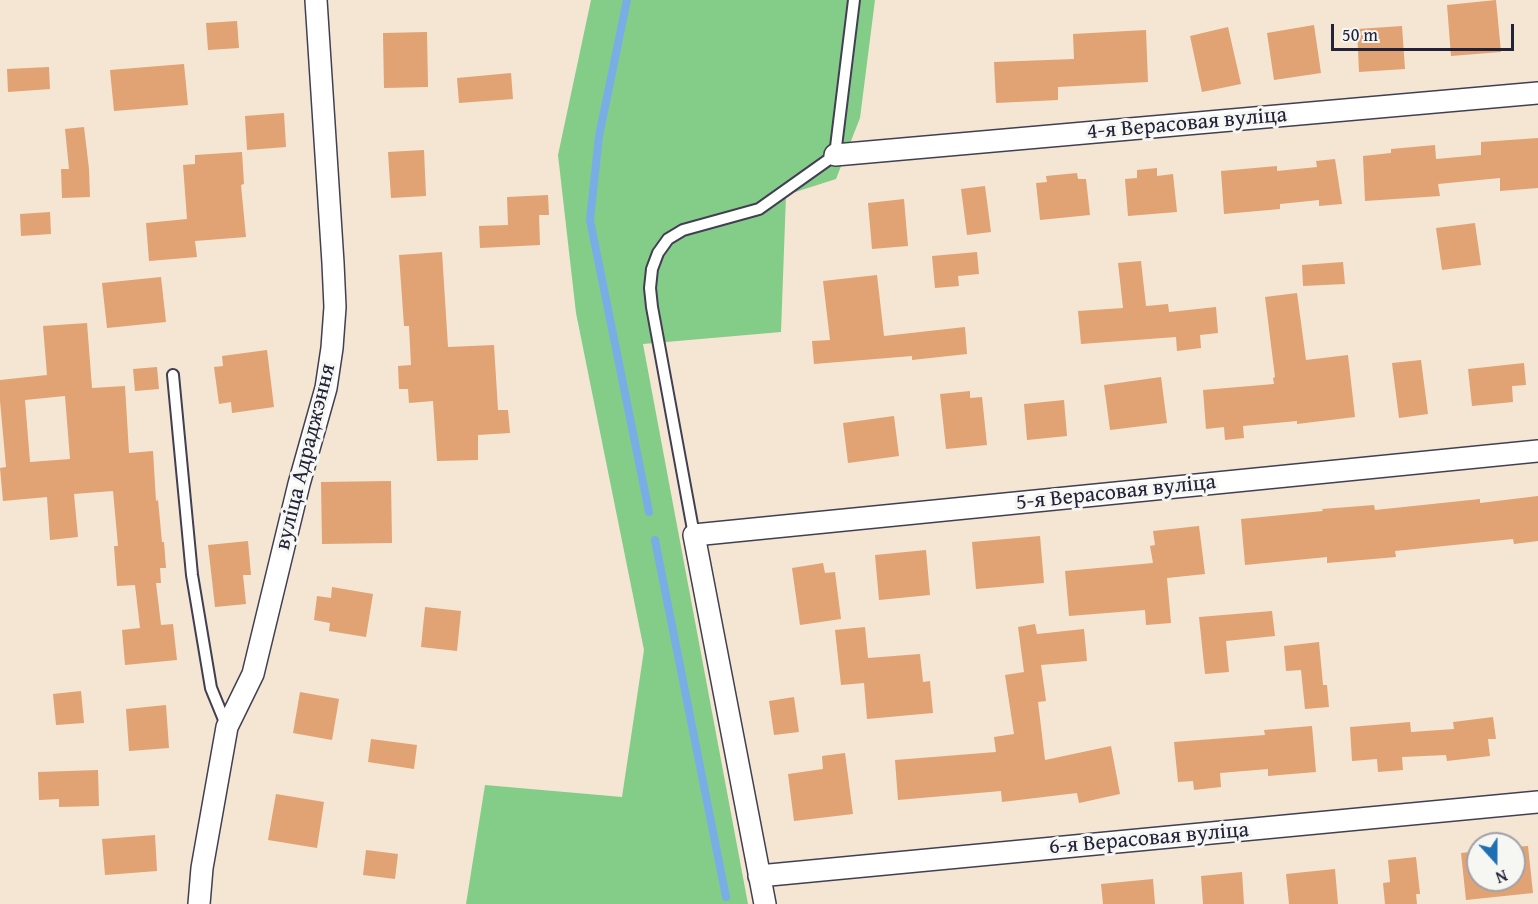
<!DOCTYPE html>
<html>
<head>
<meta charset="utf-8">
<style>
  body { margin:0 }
  #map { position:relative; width:1538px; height:904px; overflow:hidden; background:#f4e6d2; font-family:"Gentium Book Plus",serif }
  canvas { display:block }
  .north { position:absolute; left:1466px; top:832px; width:60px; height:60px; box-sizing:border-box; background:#f6f6f2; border:2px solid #a1a1a9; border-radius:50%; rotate:159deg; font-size:16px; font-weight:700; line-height:24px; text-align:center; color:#22223b }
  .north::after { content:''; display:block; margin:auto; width:21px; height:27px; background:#1f6fb2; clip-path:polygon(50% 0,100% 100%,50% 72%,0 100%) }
  .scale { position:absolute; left:1331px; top:24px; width:183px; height:27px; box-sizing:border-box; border:3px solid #22223b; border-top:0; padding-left:8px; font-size:18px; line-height:21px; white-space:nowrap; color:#22223b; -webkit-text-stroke:4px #f6f6f2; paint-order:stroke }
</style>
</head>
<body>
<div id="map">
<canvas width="1538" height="904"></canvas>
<div class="north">N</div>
<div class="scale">50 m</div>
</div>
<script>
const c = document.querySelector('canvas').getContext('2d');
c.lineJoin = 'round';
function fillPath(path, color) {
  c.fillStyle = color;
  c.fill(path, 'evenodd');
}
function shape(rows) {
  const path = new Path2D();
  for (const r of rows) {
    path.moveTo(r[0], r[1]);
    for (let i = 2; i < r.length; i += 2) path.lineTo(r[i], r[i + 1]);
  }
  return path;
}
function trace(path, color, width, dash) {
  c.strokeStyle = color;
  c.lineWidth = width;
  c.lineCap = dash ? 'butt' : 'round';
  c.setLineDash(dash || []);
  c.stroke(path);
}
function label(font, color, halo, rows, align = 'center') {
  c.font = font + ' "Gentium Book Plus",serif';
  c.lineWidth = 6;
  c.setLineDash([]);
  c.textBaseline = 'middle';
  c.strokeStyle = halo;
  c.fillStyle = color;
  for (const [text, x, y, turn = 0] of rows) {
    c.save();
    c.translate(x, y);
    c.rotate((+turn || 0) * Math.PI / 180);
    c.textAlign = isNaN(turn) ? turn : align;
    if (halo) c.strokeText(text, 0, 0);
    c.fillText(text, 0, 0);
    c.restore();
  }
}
fillPath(shape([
  [591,0,875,0,860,118,836,179,786,195,781,332,643,344,748,904,466,904,485,785,622,797,644,650,576,313,558,155]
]), '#84cd89');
trace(shape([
  [627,0,599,136,590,220,649,512],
  [655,540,726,897]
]), '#79ade6', 8);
fillPath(shape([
  [1496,0,1501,52,1451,56,1447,5],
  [237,21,239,48,208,50,206,23],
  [1314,25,1321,73,1274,80,1267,33],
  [1402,26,1405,69,1359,72,1357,29],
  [1228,27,1241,84,1202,92,1190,36],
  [1146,30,1148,82,1058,87,1058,100,996,103,994,62,1074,59,1073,34],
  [427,32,428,87,384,88,383,33],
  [184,64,188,105,114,111,110,70],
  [49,67,50,89,8,92,7,69],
  [511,73,513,99,459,103,457,78],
  [284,113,286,147,247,150,245,116],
  [84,127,89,169,90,197,62,198,61,169,69,169,65,129],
  [1538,138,1538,188,1500,191,1500,178,1438,184,1440,196,1365,201,1363,156,1391,153,1391,149,1435,145,1436,159,1481,155,1481,142],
  [424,150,426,196,391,198,388,152],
  [242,152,244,184,241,185,246,237,195,241,197,257,149,261,146,223,187,219,183,165,195,164,195,155],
  [1335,159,1342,204,1319,206,1319,200,1280,204,1280,209,1224,214,1221,171,1277,166,1277,171,1317,167,1316,161],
  [1157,168,1157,176,1173,174,1177,212,1128,216,1125,179,1137,178,1137,170],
  [1077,173,1078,179,1086,179,1090,215,1040,220,1036,183,1047,182,1046,176],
  [985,186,991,232,967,235,961,189],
  [548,195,549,215,539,215,540,245,480,248,479,226,508,225,507,197],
  [904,199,908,246,872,249,868,203],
  [50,212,51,234,21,236,20,214],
  [1475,223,1481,265,1442,270,1436,228],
  [442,252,448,347,494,345,498,410,508,410,510,433,478,435,478,460,437,461,433,401,409,403,408,389,399,389,398,366,411,365,409,326,404,326,399,255],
  [977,252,979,274,958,276,959,286,935,288,932,256],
  [1141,261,1146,306,1168,304,1169,312,1216,307,1218,333,1200,335,1201,348,1177,351,1176,337,1081,344,1078,311,1123,308,1118,263],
  [1343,262,1345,284,1303,286,1302,265],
  [877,275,884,336,965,327,967,354,912,360,912,356,814,364,812,341,830,340,823,281],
  [161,277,166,322,107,328,102,283],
  [1297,293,1306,360,1348,355,1355,417,1297,424,1297,421,1243,426,1244,438,1225,440,1224,427,1206,429,1203,390,1274,384,1273,378,1275,377,1265,297],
  [87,323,92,388,125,386,129,453,153,451,156,501,158,500,162,542,164,542,166,568,160,568,161,583,156,583,161,625,173,624,177,660,125,665,122,630,140,628,135,585,117,586,114,546,118,546,113,491,74,494,78,537,50,540,47,497,3,501,0,468,6,467,0,401,0,380,47,375,43,326],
  [65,396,70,459,30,462,25,400],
  [267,350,274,407,232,413,231,402,219,404,214,367,223,366,222,356],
  [1421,360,1428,414,1399,418,1392,363],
  [1524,363,1526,385,1512,386,1513,402,1472,406,1468,369],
  [157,367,159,389,135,391,133,369],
  [1161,377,1167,423,1110,430,1104,385],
  [970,391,970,398,982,397,987,445,946,449,940,394],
  [1064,400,1067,436,1027,440,1024,404],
  [894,416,899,456,848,463,843,423],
  [391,481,392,543,322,544,321,482],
  [1538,496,1538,541,1514,544,1513,539,1395,551,1396,557,1327,563,1327,557,1245,565,1241,519,1323,511,1322,509,1374,505,1375,510,1480,499,1480,503],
  [1199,526,1205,574,1167,578,1171,623,1146,625,1145,610,1069,616,1065,571,1153,563,1150,546,1155,545,1153,531],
  [1040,536,1044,583,976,589,972,542],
  [248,541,251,575,243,575,246,604,215,607,208,545],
  [926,550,930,595,879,600,875,555],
  [823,563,825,573,835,572,841,619,800,625,792,568],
  [332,587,373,594,366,637,329,631,330,623,314,620,317,596,331,598],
  [425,607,461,611,457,651,421,647],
  [1272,611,1275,636,1226,641,1229,672,1205,674,1199,617],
  [1035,624,1037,634,1084,629,1087,661,1041,665,1046,701,1038,702,1045,760,1111,746,1120,794,1079,803,1077,793,1002,802,1001,791,898,800,895,760,996,752,994,737,1014,734,1005,675,1024,672,1018,627],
  [865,627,868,658,920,654,923,682,930,681,933,713,867,719,864,683,841,685,835,630],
  [1319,642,1323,685,1327,685,1329,707,1305,709,1301,670,1286,671,1284,646],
  [81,691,84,723,56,725,53,694],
  [300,692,339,699,332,740,293,733],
  [794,697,799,732,774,735,769,701],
  [166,705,169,748,129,751,126,709],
  [1493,717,1496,739,1488,739,1490,756,1447,761,1446,755,1402,757,1403,770,1378,772,1377,759,1352,761,1350,727,1410,722,1411,732,1454,729,1453,722],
  [1312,726,1316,772,1268,776,1268,769,1220,773,1221,787,1194,790,1193,781,1178,782,1174,742,1265,735,1264,730],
  [371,739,417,745,414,769,368,762],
  [845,753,853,814,794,821,788,774,823,769,822,756],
  [98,770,99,806,59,807,59,799,39,800,38,772],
  [276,794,324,802,317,848,268,840],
  [155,835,157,871,105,875,102,839],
  [1528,846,1533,893,1466,900,1461,853,1478,851,1478,880,1514,880,1514,847],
  [366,850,398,854,395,879,363,875],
  [1416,857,1420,894,1416,894,1417,904,1385,904,1383,883,1390,882,1388,860],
  [1335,869,1338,904,1289,904,1286,874],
  [1242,872,1244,904,1203,904,1201,876],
  [1153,879,1155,904,1103,904,1101,884]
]), '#e1a274');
const service = shape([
  [173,375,192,575,211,688,227,727],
  [694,535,652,307,650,288,652,269,658,253,668,239,683,230,759,209,835,155,854,0]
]);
const minor = shape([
  [835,155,1538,93],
  [759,876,1538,802],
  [199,904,202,868,227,727,253,674,299,484,326,388,332,348,335,307,333,263,316,0],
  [765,904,694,535,1538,451]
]);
trace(service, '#423f52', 14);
trace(minor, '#423f52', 24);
trace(service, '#fff', 10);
trace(minor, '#fff', 21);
label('22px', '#22223b', '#f6f6f2', [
  ["4-я Верасовая вуліца",1187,124,-5],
  ["вуліца Адраджэння",306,457,-76],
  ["5-я Верасовая вуліца",1116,493,-6],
  ["6-я Верасовая вуліца",1149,839,-5]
]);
</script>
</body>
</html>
